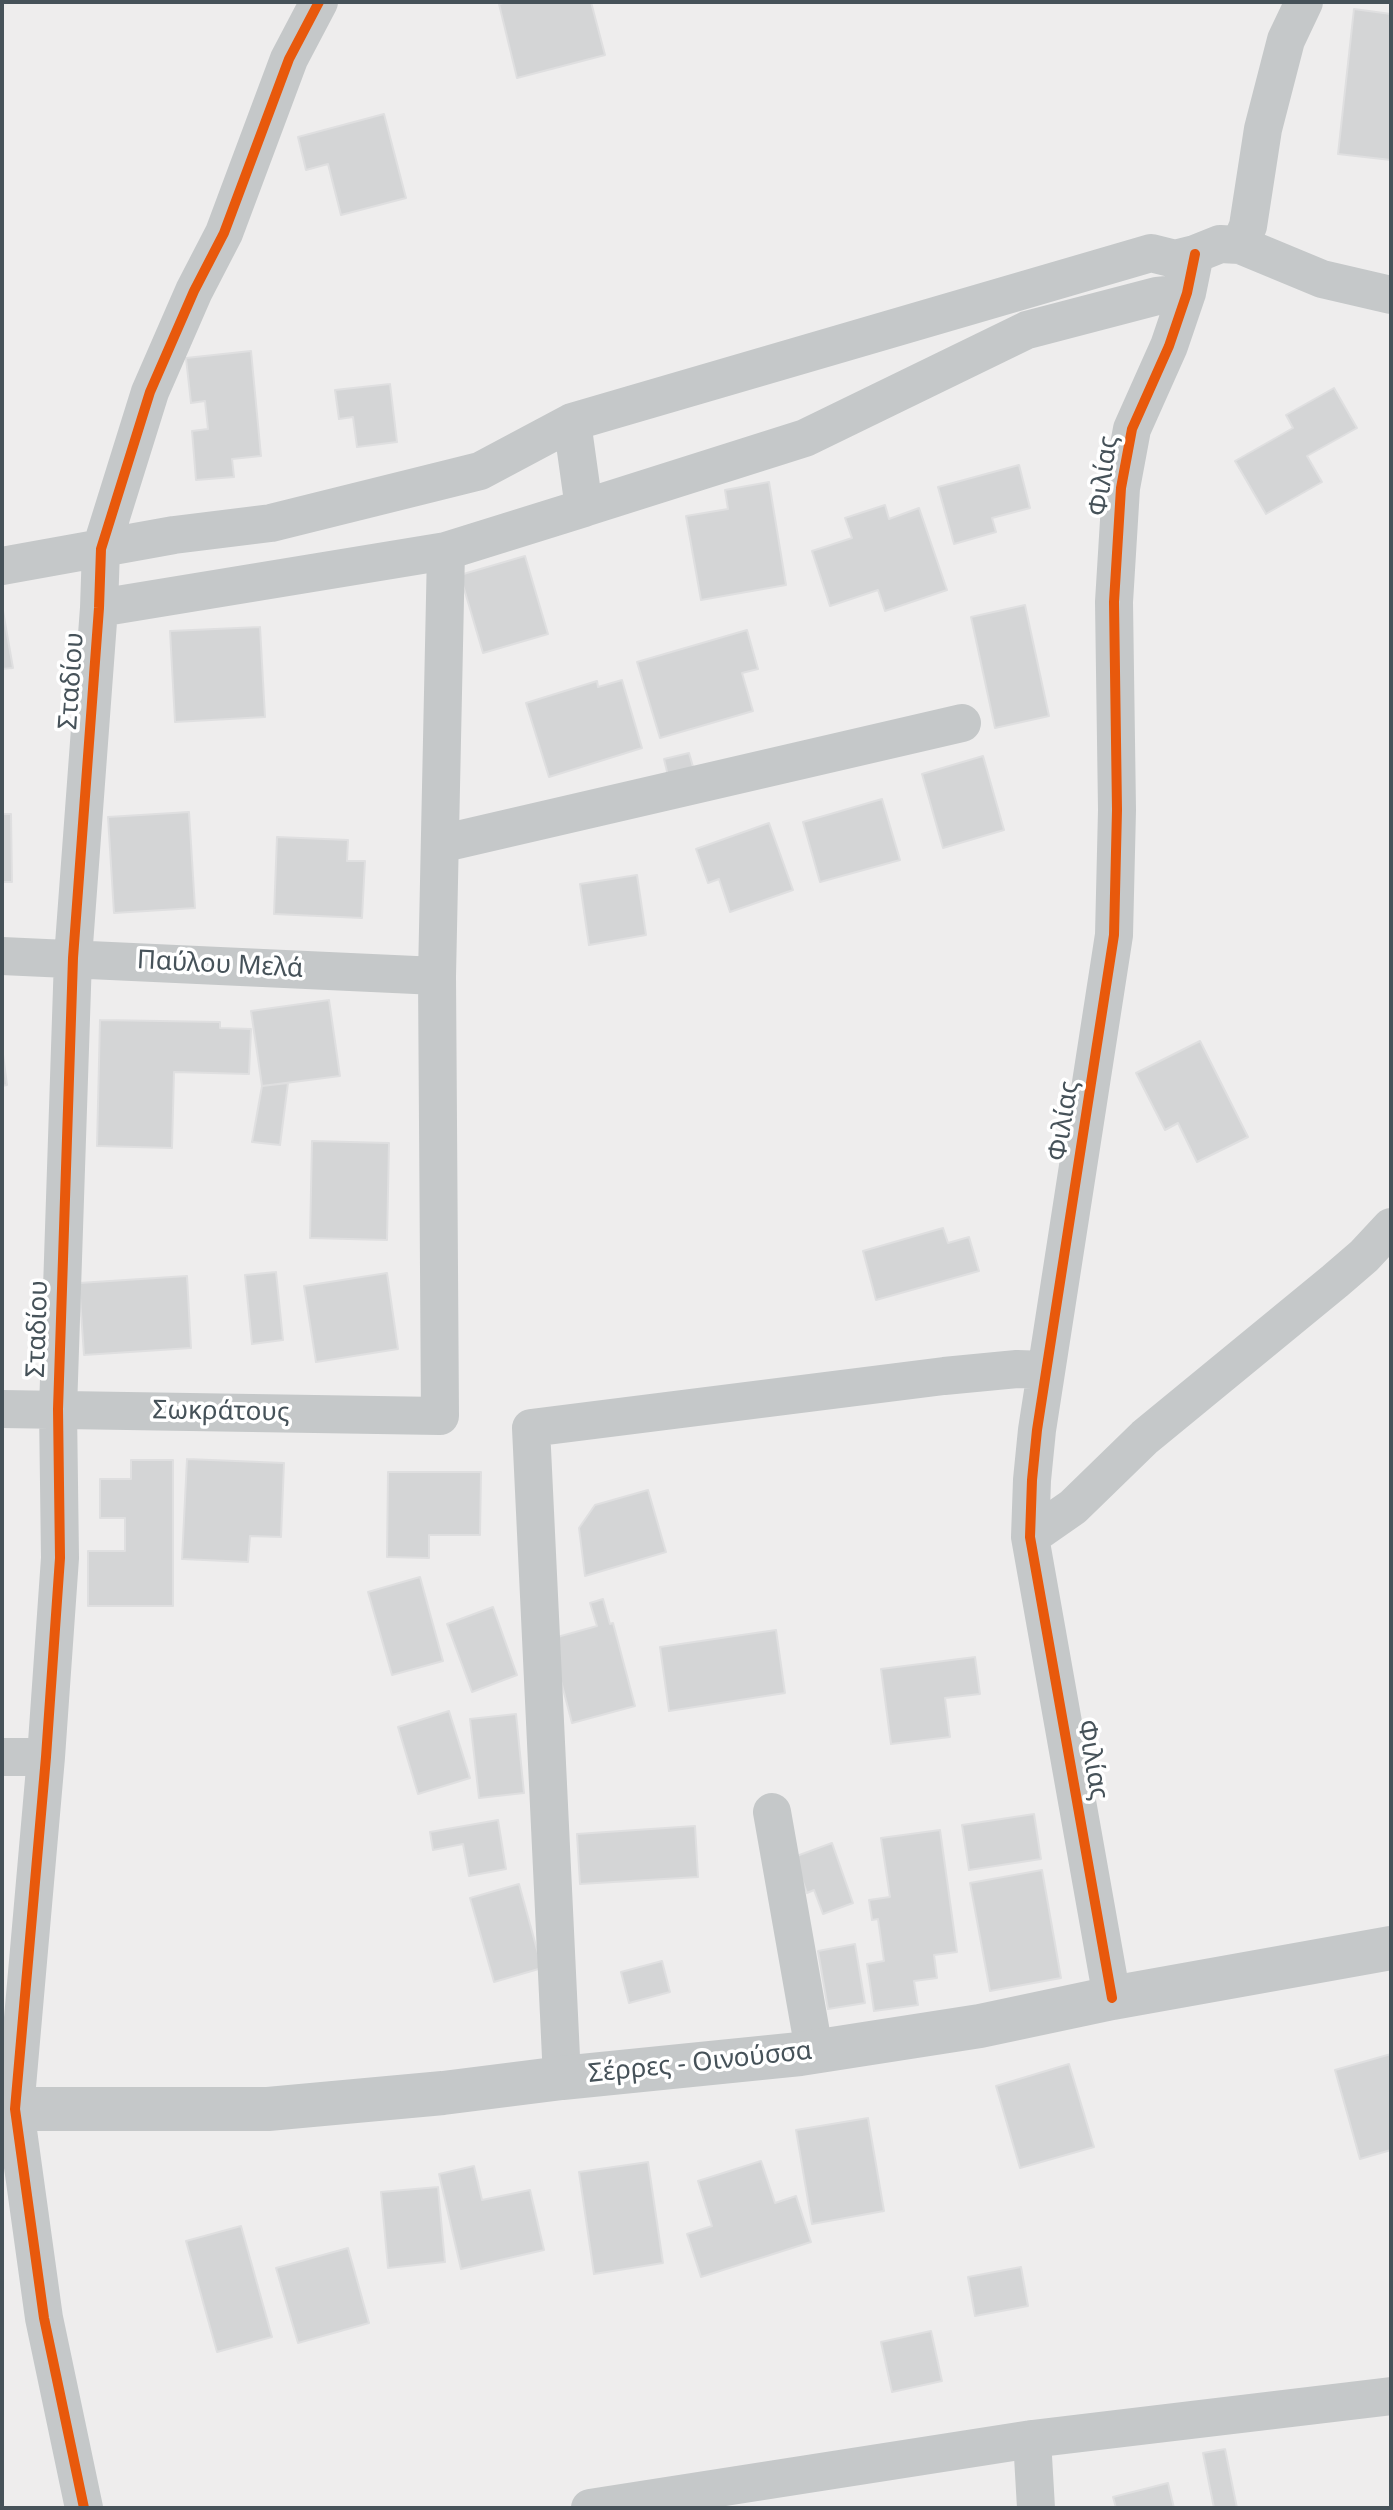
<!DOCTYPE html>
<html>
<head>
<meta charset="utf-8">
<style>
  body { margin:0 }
  #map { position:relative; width:1393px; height:2510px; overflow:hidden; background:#eeeded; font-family:"Noto Sans",sans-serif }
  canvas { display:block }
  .frame { position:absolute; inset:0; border:4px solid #465259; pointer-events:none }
</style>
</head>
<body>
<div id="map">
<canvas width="1393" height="2510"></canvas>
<div class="frame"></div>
</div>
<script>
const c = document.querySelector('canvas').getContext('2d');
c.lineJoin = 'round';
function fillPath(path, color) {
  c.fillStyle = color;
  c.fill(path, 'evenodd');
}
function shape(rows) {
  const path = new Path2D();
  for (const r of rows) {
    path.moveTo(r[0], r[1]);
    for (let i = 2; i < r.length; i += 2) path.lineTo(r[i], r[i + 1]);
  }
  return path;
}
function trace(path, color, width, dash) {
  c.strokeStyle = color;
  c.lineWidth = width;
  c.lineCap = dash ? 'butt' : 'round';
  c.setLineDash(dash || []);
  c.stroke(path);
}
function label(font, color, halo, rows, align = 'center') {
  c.font = font + ' "Noto Sans",sans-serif';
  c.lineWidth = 7;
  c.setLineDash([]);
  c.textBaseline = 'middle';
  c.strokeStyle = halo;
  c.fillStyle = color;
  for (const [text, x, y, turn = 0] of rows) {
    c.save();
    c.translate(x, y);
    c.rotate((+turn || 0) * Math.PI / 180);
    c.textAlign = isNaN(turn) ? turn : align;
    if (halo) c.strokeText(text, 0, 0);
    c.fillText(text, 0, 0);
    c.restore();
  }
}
const building = shape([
  [507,2,591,2,605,55,517,78,499,4,507,2],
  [1354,9,1391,14,1391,160,1338,154,1354,9],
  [384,114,406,198,341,215,328,164,306,170,298,137,384,114],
  [251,351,261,456,232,459,234,477,196,480,192,431,208,429,205,401,191,403,186,358,251,351],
  [390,384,397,442,357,447,353,417,339,419,335,390,390,384],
  [1334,388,1357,428,1307,456,1322,482,1266,514,1235,461,1293,428,1286,415,1334,388],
  [1019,465,1030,508,992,518,996,532,954,544,938,487,1019,465],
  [769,482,786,585,701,600,686,516,728,509,725,490,769,482],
  [885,505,889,519,919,508,947,590,885,611,878,590,830,606,812,551,852,538,845,518,885,505],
  [525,556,548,634,483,653,460,575,525,556],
  [1025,605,1049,716,995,728,971,617,1025,605],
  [3,611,13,668,2,669,2,612,3,611],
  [260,627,265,717,175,722,170,631,260,627],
  [747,630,758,669,742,673,753,711,660,738,637,662,747,630],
  [622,680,642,748,549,777,526,703,597,681,598,687,622,680],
  [689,753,696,777,670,784,664,759,689,753],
  [983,756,1004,830,943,848,922,774,983,756],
  [882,799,900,860,820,882,803,822,882,799],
  [189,812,195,908,114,913,108,817,189,812],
  [2,814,11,814,12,882,2,882,2,814],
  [769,823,793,890,730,912,719,879,708,883,696,849,769,823],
  [277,837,348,840,347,861,365,861,362,918,274,914,277,837],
  [637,875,646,935,589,945,580,884,637,875],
  [329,1000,340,1076,262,1086,251,1011,329,1000],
  [100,1020,220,1022,220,1028,251,1029,249,1074,174,1072,172,1148,97,1146,100,1020],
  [1200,1041,1248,1137,1197,1162,1178,1123,1165,1130,1136,1073,1200,1041],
  [2,1047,7,1085,2,1086,2,1047],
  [288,1083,280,1145,252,1142,262,1086,288,1083],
  [312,1141,389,1143,387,1240,310,1238,312,1141],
  [943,1228,948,1243,969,1237,979,1271,876,1300,863,1251,943,1228],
  [276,1272,283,1340,252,1344,245,1275,276,1272],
  [387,1273,398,1349,316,1362,304,1286,387,1273],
  [187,1276,191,1348,84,1355,79,1283,187,1276],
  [187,1459,284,1463,281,1537,250,1536,248,1562,182,1559,187,1459],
  [131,1460,173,1460,173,1606,88,1606,88,1551,125,1551,125,1518,100,1518,100,1479,131,1479,131,1460],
  [388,1472,481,1472,480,1535,429,1535,429,1558,387,1557,388,1472],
  [648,1490,666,1552,585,1576,579,1528,595,1505,648,1490],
  [420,1577,443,1661,392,1675,368,1592,420,1577],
  [603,1599,610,1624,613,1623,635,1706,572,1723,550,1639,597,1626,590,1603,603,1599],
  [493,1607,517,1675,472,1692,447,1624,493,1607],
  [776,1630,785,1693,669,1711,660,1647,776,1630],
  [975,1657,980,1694,945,1698,950,1737,891,1744,881,1669,975,1657],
  [449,1711,470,1778,418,1794,398,1727,449,1711],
  [516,1714,524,1793,479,1798,470,1719,516,1714],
  [1034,1814,1041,1859,969,1870,962,1825,1034,1814],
  [498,1820,506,1869,469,1876,463,1844,433,1850,430,1832,498,1820],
  [695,1826,698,1877,580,1884,577,1834,695,1826],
  [940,1830,957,1952,934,1955,937,1978,914,1981,918,2005,874,2011,867,1964,884,1961,878,1919,872,1920,869,1900,890,1897,881,1838,940,1830],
  [832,1843,853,1903,823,1914,814,1890,807,1893,794,1857,832,1843],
  [1042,1870,1061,1978,990,1991,970,1883,1042,1870],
  [519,1884,542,1968,494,1982,470,1898,519,1884],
  [855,1944,865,2003,828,2009,818,1951,855,1944],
  [662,1961,670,1992,629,2003,621,1972,662,1961],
  [1391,2054,1391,2150,1360,2159,1335,2070,1391,2054],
  [1069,2064,1094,2147,1020,2168,996,2086,1069,2064],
  [868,2118,884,2211,812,2224,796,2130,868,2118],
  [761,2161,775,2203,796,2196,811,2242,701,2277,687,2234,712,2226,698,2181,761,2161],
  [648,2162,663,2263,594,2274,579,2172,648,2162],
  [474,2166,482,2200,530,2190,544,2250,461,2269,439,2174,474,2166],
  [438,2187,445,2262,388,2268,381,2192,438,2187],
  [241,2226,272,2337,217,2352,186,2241,241,2226],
  [348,2248,369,2323,298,2343,276,2268,348,2248],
  [1021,2267,1028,2306,975,2316,968,2277,1021,2267],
  [931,2331,942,2381,892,2392,881,2342,931,2331],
  [1225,2449,1237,2508,1214,2508,1203,2453,1225,2449],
  [1168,2483,1174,2508,1116,2508,1113,2497,1168,2483]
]);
fillPath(building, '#d4d5d6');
trace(building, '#dfdfe0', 2);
trace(shape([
  [1240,245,1248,226,1263,129,1286,40,1304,2],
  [584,508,805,438,1027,330,1157,296,1187,293],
  [2,566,174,535,271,523,480,471,572,422,1151,253,1175,259,1195,254,1220,244,1240,245,1322,279,1391,295],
  [99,608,446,551,584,508,572,422],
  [440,844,962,723],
  [2,956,437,976],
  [2,1409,440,1416,437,976,446,551],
  [1030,1537,1073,1507,1145,1437,1335,1281,1364,1256,1391,1227],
  [2,1757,46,1757],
  [772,1812,814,2050],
  [1112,1998,1030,1537,1032,1480,1037,1430,1114,935,1117,810,1114,602,1121,488,1132,429,1169,346,1187,293,1195,254],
  [562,2078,531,1428,944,1376,1017,1369,1046,1370],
  [1032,2439,1036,2508],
  [84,2508,44,2318,15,2109,46,1757,60,1558,58,1409,73,958,99,608,101,549,150,392,194,291,224,233,289,59,319,2],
  [590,2508,1032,2439,1391,2396]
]), '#c5c8c9', 38);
trace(shape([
  [2,2109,268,2109,443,2093,562,2078,800,2054,980,2026,1112,1998,1391,1948]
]), '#c5c8c9', 44);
trace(shape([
  [1112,1998,1030,1537,1032,1480,1037,1430,1114,935,1117,810,1114,602,1121,488,1132,429,1169,346,1187,293,1195,254],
  [84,2508,44,2318,15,2109,46,1757,60,1558,58,1409,73,958,99,608,101,549,150,392,194,291,224,233,289,59,319,2]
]), '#e8590c', 10);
label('26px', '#465259', '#fff', [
  ["Φιλίας",1104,476,-82],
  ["Σταδίου",72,681,-86],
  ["Παύλου Μελά",220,965,3],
  ["Φιλίας",1064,1121,-81],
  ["Σταδίου",38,1329,-88],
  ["Σωκράτους",221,1412,1],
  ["Φιλίας",1092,1760,80],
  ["Σέρρες - Οινούσσα",700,2063,-6]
]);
</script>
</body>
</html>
